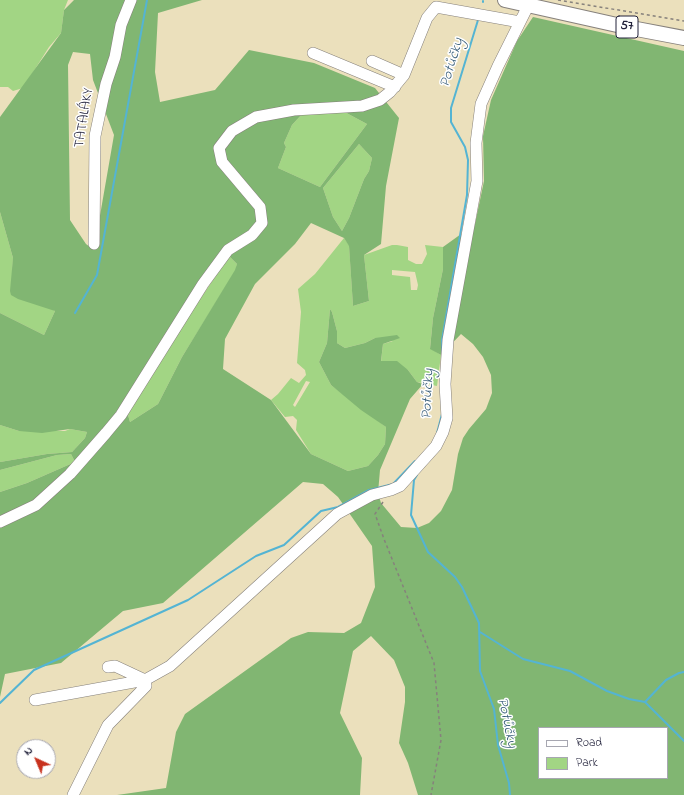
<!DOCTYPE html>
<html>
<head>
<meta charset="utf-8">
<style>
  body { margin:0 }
  #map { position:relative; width:684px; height:795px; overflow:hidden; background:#ebe0bc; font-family:"Indie Flower",sans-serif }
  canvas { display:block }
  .legend { position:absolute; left:538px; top:727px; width:130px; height:52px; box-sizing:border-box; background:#fff; border:1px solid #a7a7b1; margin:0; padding:5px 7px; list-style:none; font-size:12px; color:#22223b }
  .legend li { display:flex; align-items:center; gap:8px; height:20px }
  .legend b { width:20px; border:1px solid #a7a7b1 }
  .north { position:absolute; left:16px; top:739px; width:40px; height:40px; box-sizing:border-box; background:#fff; border:1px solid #a7a7b1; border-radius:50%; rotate:316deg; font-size:11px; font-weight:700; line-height:16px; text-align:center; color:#22223b }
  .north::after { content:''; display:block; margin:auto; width:14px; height:18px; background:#c8321e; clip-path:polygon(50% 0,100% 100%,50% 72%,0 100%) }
</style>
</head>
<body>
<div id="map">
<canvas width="684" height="795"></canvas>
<ul class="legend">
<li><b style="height:5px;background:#fff"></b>Road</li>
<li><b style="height:11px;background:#a2d584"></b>Park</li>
</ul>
<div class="north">N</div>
</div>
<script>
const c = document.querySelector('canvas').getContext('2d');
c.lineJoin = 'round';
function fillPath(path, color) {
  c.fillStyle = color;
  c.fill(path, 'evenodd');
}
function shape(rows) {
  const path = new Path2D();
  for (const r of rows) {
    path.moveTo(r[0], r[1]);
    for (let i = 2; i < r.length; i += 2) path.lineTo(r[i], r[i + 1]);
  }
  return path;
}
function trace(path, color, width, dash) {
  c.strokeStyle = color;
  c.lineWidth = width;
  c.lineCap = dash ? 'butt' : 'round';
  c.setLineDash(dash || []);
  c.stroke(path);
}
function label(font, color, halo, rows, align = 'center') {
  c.font = font + ' "Indie Flower",sans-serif';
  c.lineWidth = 3;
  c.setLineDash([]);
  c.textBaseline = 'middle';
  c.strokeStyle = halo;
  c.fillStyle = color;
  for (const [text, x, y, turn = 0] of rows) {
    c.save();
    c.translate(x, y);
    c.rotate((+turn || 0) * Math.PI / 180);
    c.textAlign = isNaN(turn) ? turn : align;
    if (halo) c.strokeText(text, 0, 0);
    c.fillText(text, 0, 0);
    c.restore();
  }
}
fillPath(shape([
  [0,0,68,0,64,10,61,33,49,47,23,88,13,91,8,87,0,87],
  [339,109,367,124,320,187,278,168,286,147,284,143,292,125,303,113],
  [359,144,372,158,369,171,364,179,349,218,342,231,333,217,323,188],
  [0,212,13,258,12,282,55,311,44,335,0,313],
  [344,238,349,245,353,306,369,301,364,255,392,245,397,245,408,247,408,260,416,264,422,264,427,254,425,245,443,247,443,269,433,318,430,348,441,355,437,386,417,382,408,370,381,362,383,344,393,341,375,338,365,343,345,348,337,343,337,331,332,312,330,309,327,343,319,362,331,385,386,427,385,444,378,455,368,466,348,471,311,454,296,430,297,420,293,416,285,417,271,400,278,394,291,378,299,383,306,375,305,370,297,363,301,312,298,289,315,274],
  [392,270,415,272,418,285,417,290,411,290,410,277,392,275],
  [306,381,310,382,295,407,293,405],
  [229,256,237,264,236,270,182,357,158,404,130,422,128,415,146,380],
  [0,425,19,431,65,431,70,429,87,432,85,438,72,452,47,454,0,462],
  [71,454,75,462,27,483,0,492,0,470,57,455]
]), '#a2d584');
fillPath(shape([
  [74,0,202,0,158,13,155,72,160,102,215,90,249,50,314,63,375,88,399,118,386,186,381,244,364,255,369,301,353,306,349,246,344,238,311,223,295,244,255,284,225,339,223,369,271,400,311,454,348,471,368,466,378,455,385,444,386,427,361,410,331,385,319,362,327,343,330,309,332,312,337,331,337,343,345,348,365,343,375,338,397,335,400,338,383,344,381,361,397,361,408,370,417,382,423,384,410,399,380,470,378,493,381,503,401,527,417,528,429,523,441,511,452,490,458,454,463,438,469,429,486,409,492,393,491,375,483,357,473,344,461,334,441,355,430,349,433,318,443,269,443,247,475,224,484,181,483,136,491,100,517,41,533,17,684,51,684,795,418,795,408,763,399,743,405,702,405,687,394,660,371,636,353,651,340,713,362,758,360,795,117,795,166,788,176,732,185,714,291,638,308,632,344,633,361,623,375,587,372,546,338,497,323,484,303,482,163,603,123,611,61,663,5,674,0,697,0,492,27,483,75,462,71,454,57,455,0,470,0,462,47,454,72,452,85,438,87,432,70,429,42,433,19,431,0,425,0,313,44,335,55,311,18,299,11,295,10,291,13,258,0,212,0,117,61,33,64,10],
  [73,52,90,54,93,80,114,135,94,250,86,244,70,220,68,65],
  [339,109,367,124,320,187,278,168,286,147,284,143,292,125,303,113],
  [359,144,372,158,369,171,364,179,349,218,342,231,333,217,323,188],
  [229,256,237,264,235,270,182,357,158,404,130,422,128,415,146,380,221,265],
  [539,728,667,728,667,778,539,778]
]), '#81b672');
trace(shape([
  [483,2,483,1],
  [75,313,97,275,147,0],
  [442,353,442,340,467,195,468,160,465,147,451,122,451,108,478,20],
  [437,433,442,414],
  [417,475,414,480,411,515,428,552,455,577,462,587,479,623,480,671,494,709,498,745,509,783,510,795],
  [480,632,523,659,570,671,607,691,629,699,645,702,684,741],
  [645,702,666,680,679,673,684,672],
  [0,703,34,670,188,600,256,556,284,545,321,511,338,507,369,490,393,484,415,461]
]), '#54b4d3', 2);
const minor = shape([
  [313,53,395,87],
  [372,61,404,75],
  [94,244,95,136,106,84,115,57,121,25,131,0],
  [0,522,36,505,70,474,106,433,121,415,203,284,228,250,252,235,262,223,260,207,222,162,219,148,232,131,256,117,294,110,362,106,380,100,390,92,404,75,427,18,436,7,520,22],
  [35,700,145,680,170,666,337,514,372,495,391,490,400,486,436,446,443,432,447,418,445,384,448,340,477,181,476,143,481,104,498,66,531,0],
  [73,795,108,725,146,686,145,680,115,666,108,667]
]);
const major = shape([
  [505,0,626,27,684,38]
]);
trace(minor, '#86817c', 12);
trace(major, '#86817c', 16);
trace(shape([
  [558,0,684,21],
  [383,502,375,514,384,539,434,663,441,740,431,795]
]), '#86817c', 1.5, [3, 3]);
trace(minor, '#fff', 11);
trace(major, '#fff', 14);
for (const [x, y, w] of [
  [627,27,22]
]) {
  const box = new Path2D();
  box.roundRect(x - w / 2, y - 11, w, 22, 3);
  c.fillStyle = '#fff';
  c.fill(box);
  trace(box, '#22223b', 1);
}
label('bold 13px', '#22223b', null, [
  ["57",627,27]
]);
label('14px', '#22223b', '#fff', [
  ["TATALÁKY",85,118,-81]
]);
label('italic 15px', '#365c78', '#fff', [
  ["Potůčky",453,63,-73],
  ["Potůčky",429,394,-87],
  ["Potůčky",506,723,78]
]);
</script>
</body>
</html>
